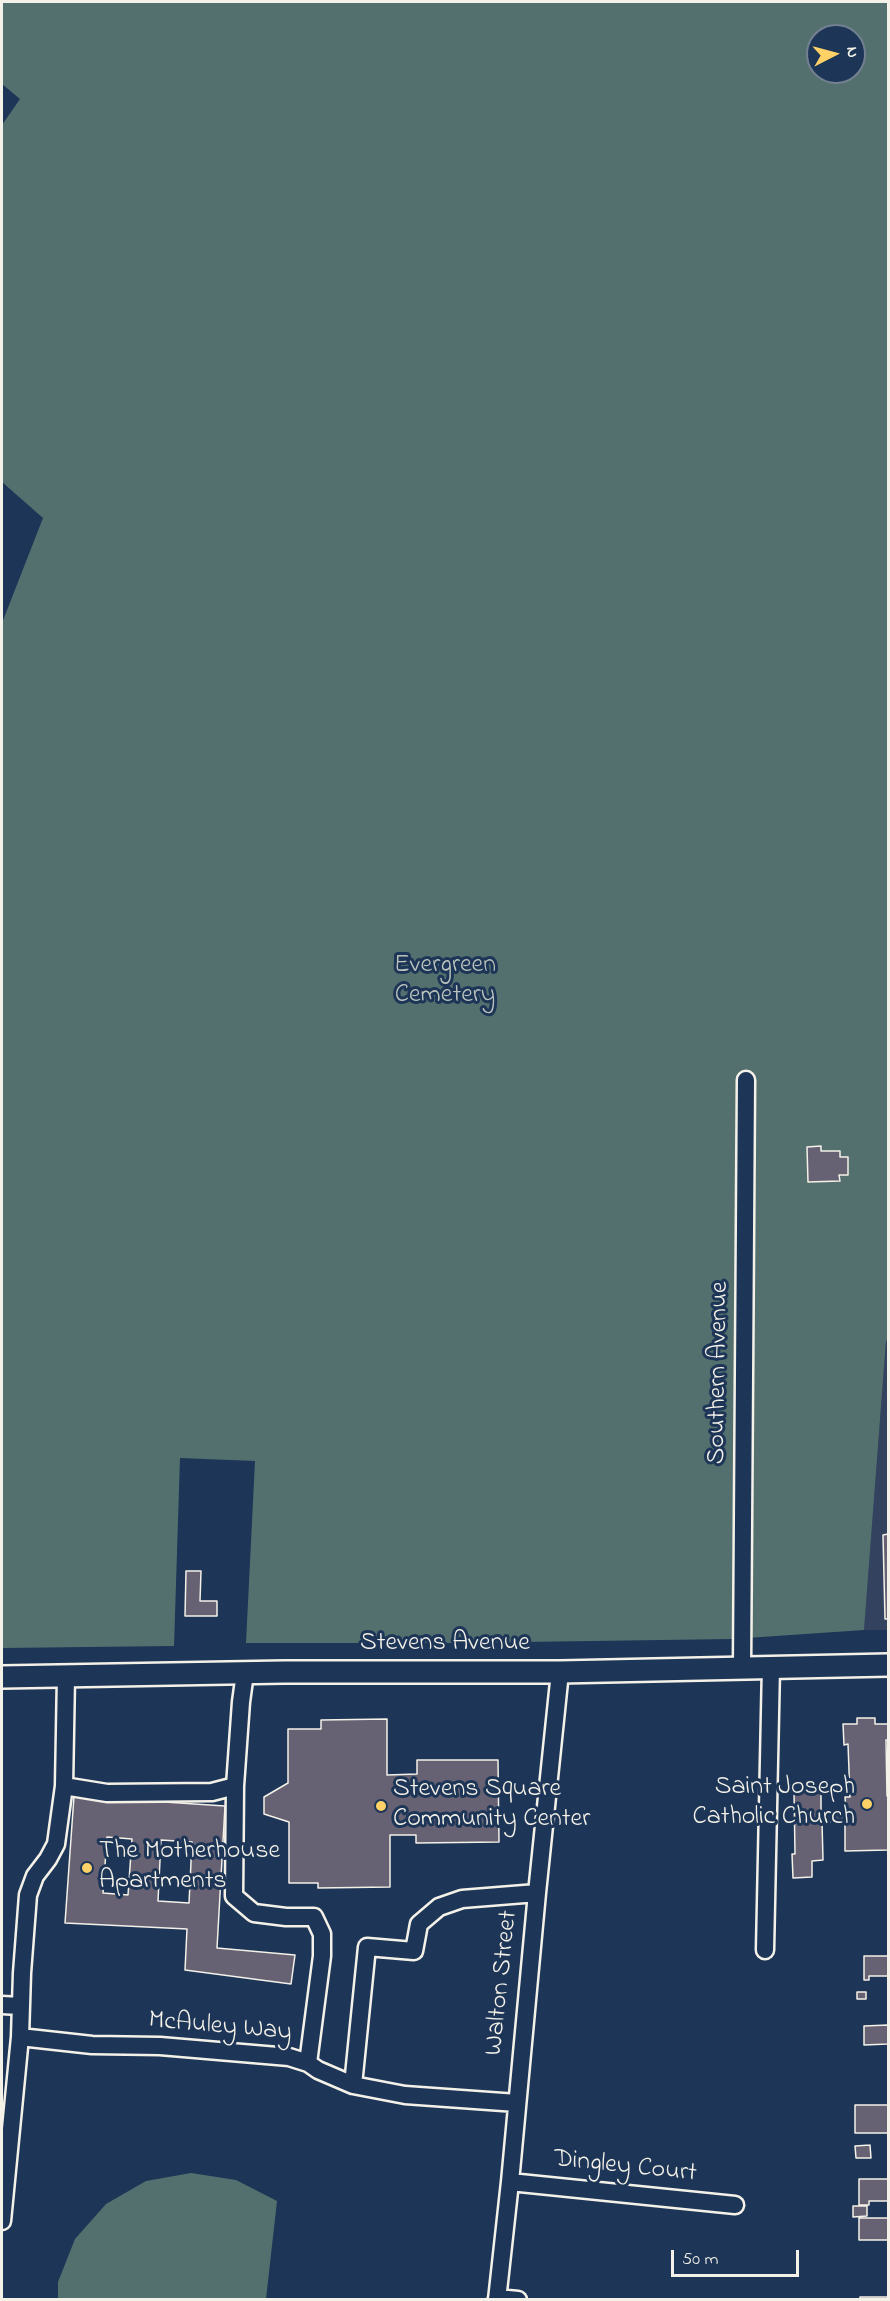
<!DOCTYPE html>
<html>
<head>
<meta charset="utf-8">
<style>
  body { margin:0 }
  #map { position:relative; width:890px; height:2301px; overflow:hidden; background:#1d3557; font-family:"Indie Flower",sans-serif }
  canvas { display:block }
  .frame { position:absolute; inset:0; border:3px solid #f4f1e8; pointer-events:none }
  .north { position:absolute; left:806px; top:24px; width:60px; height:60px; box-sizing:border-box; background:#1d3557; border:2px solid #738091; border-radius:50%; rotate:84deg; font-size:16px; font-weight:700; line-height:24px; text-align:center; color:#f4f1e8 }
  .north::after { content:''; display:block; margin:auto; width:21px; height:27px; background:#ffd166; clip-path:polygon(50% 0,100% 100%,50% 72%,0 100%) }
  .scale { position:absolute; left:671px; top:2250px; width:128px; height:27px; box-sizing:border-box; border:3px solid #f4f1e8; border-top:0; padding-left:8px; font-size:18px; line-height:21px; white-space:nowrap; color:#f4f1e8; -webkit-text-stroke:4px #1d3557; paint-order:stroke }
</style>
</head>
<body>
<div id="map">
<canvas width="890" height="2301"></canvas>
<div class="frame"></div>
<div class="north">N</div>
<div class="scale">50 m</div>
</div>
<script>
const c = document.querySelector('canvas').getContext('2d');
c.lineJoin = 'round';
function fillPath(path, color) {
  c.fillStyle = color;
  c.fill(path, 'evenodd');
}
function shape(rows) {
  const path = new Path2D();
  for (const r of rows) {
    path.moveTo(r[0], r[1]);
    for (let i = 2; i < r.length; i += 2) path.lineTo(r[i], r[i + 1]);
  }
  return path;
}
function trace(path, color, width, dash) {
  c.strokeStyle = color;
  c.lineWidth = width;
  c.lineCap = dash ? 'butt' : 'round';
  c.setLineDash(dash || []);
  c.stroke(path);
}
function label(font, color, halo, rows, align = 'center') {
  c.font = font + ' "Indie Flower",sans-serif';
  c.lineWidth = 6;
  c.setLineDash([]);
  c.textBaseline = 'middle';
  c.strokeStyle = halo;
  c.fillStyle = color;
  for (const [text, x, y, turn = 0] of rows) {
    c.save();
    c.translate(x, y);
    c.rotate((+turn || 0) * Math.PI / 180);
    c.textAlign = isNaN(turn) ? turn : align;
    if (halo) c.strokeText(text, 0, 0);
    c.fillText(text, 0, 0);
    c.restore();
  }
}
fillPath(shape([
  [886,1340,888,1341,888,1630,864,1630]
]), '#33425f');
fillPath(shape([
  [2,2,888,2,888,1341,886,1341,864,1630,732,1639,452,1643,246,1643,255,1461,180,1458,174,1646,2,1648,2,623,43,518,2,482,2,125,20,99,2,84],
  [818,36,854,36,854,72,818,72],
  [191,2173,236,2180,277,2201,266,2299,58,2299,58,2282,75,2239,106,2204,146,2181]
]), '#54706e');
const building = shape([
  [821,1146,821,1151,840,1151,840,1157,848,1157,848,1175,839,1175,840,1181,808,1182,807,1147,821,1146],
  [888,1534,888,1619,885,1619,883,1535,888,1534],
  [186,1571,201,1571,200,1601,217,1601,217,1616,185,1616,186,1571],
  [857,1718,875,1718,875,1724,888,1724,888,1740,886,1740,887,1796,888,1796,888,1850,845,1851,845,1823,822,1821,823,1860,812,1861,812,1877,793,1878,792,1854,795,1854,794,1791,821,1790,821,1811,846,1811,845,1797,850,1797,848,1744,844,1745,843,1724,857,1724,857,1718],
  [387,1719,387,1775,417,1774,417,1760,498,1760,499,1842,416,1843,416,1835,390,1835,390,1887,318,1888,318,1883,289,1883,289,1822,264,1814,264,1797,288,1783,288,1729,321,1729,321,1720,387,1719],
  [74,1796,225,1806,217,1948,295,1955,291,1984,185,1970,187,1929,65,1923,74,1796],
  [107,1837,132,1839,128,1895,103,1893,107,1837],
  [161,1840,192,1842,189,1903,158,1901,161,1840],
  [864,1956,888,1956,888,1976,869,1976,869,1980,864,1980,864,1956],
  [857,1992,866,1992,866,1999,857,1999,857,1992],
  [888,2025,888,2044,864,2045,864,2026,888,2025],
  [855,2105,888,2105,888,2133,855,2133,855,2105],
  [870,2145,871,2158,856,2158,855,2146,870,2145],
  [859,2179,888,2179,888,2201,869,2201,869,2205,859,2205,859,2179],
  [853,2206,867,2206,867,2216,853,2217,853,2206],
  [859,2218,888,2218,888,2240,859,2240,859,2218],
  [860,2297,888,2297,888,2300,860,2300,860,2297]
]);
fillPath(building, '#666273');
trace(building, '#f4f1e8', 1.5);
const minor = shape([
  [742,1667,746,1080],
  [245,1673,241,1702,235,1786,234,1896,254,1913,286,1917,314,1917,322,1934,322,1956,308,2063],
  [64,1786,107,1793,212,1792,235,1786],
  [765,1950,771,1666],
  [2,2005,20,2006],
  [20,2037,92,2045,160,2046,289,2057,308,2063,318,2070,353,2085,405,2095,517,2103],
  [353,2085,367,1947,414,1951,419,1924,439,1907,462,1899,537,1893],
  [510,2182,735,2205],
  [2,2221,20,2037,22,1973,28,1895,35,1876,48,1859,56,1844,64,1786,66,1676],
  [497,2298,518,2300],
  [497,2300,510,2182,537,1893,560,1672]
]);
const major = shape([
  [2,1677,284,1672,560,1672,888,1665]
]);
trace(minor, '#f4f1e8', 21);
trace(major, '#f4f1e8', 26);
trace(minor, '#1d3557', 16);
trace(major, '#1d3557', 21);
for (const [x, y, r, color] of [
  [867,1804,6,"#ffd166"],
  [381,1806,6,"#ffd166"],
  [87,1868,6,"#ffd166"]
]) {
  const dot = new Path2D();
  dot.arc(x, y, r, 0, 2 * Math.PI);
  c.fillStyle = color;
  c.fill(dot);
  trace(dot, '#1d3557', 2);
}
label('26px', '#bcc4bd', '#1d3557', [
  ["Evergreen",445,967],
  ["Cemetery",445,997]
]);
label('26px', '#f4f1e8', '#1d3557', [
  ["Southern Avenue",720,1373,-89],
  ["Stevens Avenue",445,1645],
  ["Walton Street",503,1983,-84],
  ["McAuley Way",220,2028,5],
  ["Dingley Court",625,2168,6]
]);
label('26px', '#f4f1e8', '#1d3557', [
  ["Saint Joseph",855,1789,"right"],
  ["Catholic Church",855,1819,"right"],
  ["Stevens Square",393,1791],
  ["Community Center",393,1821],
  ["The Motherhouse",99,1853],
  ["Apartments",99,1883]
], 'left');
</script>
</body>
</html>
